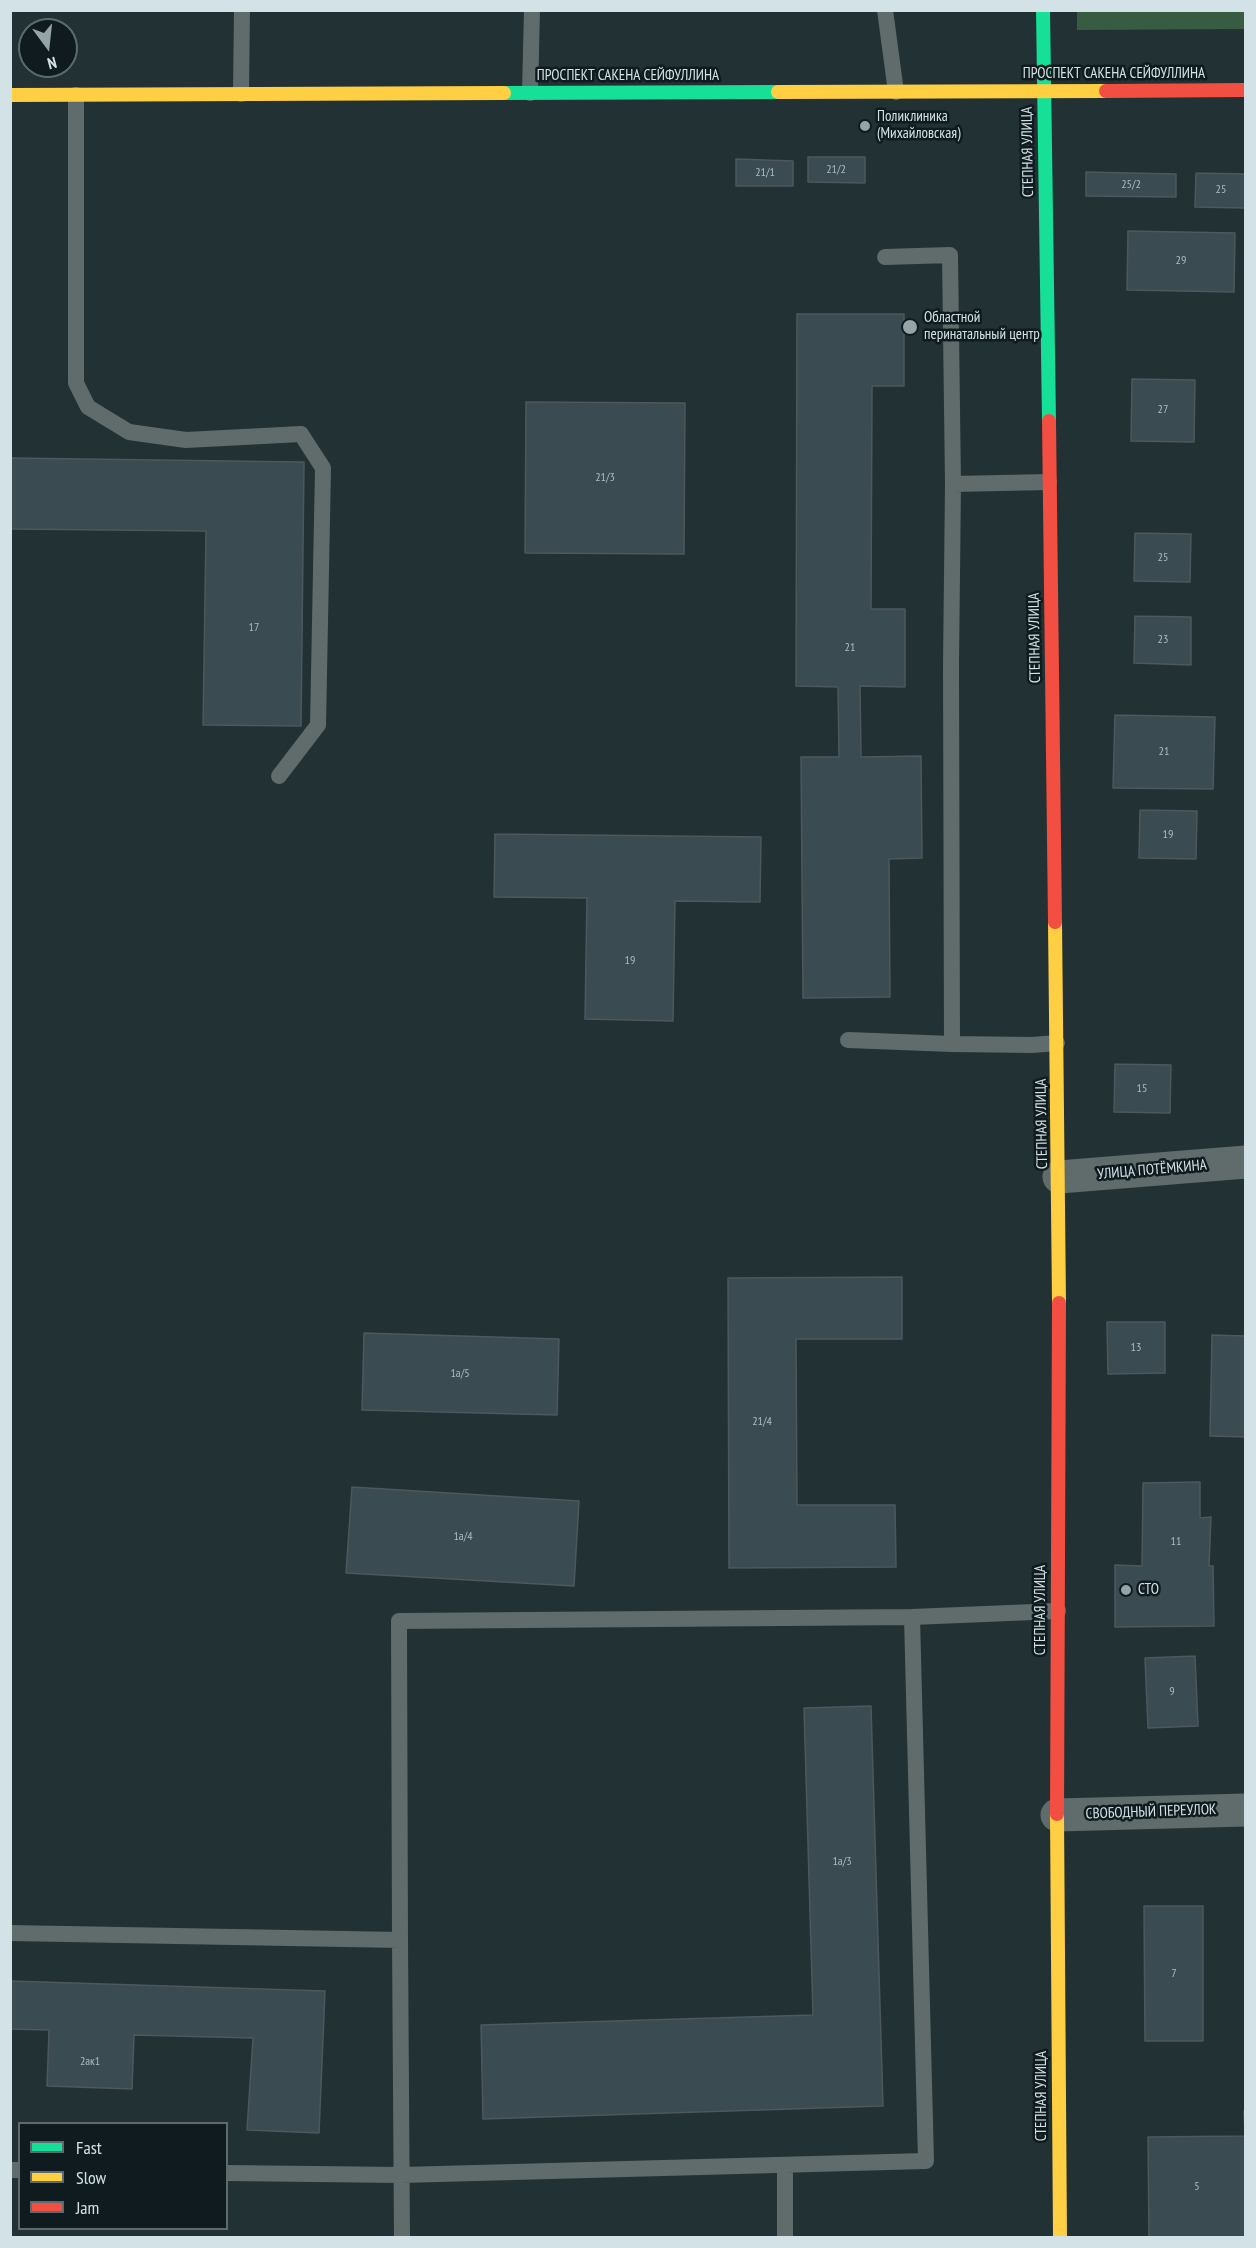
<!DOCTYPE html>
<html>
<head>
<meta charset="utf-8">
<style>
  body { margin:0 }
  #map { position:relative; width:1256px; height:2248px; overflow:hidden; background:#223133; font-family:"PT Sans Narrow",sans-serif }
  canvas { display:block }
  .frame { position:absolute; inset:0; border:12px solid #d2e2e6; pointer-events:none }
  .legend { position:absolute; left:18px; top:2122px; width:210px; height:108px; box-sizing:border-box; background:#0f1b1e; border:2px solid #5d6b6e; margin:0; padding:8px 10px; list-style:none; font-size:18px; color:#d2e2e6 }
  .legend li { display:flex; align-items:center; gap:12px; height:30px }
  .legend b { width:30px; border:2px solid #5d6b6e }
  .north { position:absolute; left:18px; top:18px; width:60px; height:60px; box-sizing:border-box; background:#0f1b1e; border:2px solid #5d6b6e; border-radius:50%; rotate:165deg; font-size:16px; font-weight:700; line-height:24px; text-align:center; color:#d2e2e6 }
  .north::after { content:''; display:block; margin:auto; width:21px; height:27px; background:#94a4a7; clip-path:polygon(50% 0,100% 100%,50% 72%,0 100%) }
</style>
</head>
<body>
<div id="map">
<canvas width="1256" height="2248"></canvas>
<div class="frame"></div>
<ul class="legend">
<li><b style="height:8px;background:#16e098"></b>Fast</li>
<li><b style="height:8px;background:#ffcf43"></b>Slow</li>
<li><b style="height:8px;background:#f24e42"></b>Jam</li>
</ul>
<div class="north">N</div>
</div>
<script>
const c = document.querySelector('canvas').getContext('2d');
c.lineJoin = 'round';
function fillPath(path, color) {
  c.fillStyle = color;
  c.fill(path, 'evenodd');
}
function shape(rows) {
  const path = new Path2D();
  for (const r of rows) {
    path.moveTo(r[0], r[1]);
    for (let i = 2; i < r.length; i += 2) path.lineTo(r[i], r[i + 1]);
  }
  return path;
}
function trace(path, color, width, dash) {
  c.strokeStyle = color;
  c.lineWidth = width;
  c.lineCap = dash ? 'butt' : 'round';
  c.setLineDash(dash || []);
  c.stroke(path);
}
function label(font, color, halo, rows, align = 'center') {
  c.font = font + ' "PT Sans Narrow",sans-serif';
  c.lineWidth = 5;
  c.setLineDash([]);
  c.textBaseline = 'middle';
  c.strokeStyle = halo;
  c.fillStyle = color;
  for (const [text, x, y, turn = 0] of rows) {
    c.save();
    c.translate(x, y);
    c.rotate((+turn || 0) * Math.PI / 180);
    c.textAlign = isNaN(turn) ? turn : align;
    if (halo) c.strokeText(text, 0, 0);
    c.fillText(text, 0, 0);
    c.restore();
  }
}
fillPath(shape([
  [1077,11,1245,11,1245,29,1077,30]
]), '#385c42');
const building = shape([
  [808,157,865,157,865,183,808,182,808,157],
  [736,159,793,161,793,186,736,186,736,159],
  [1086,172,1176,174,1176,197,1086,196,1086,172],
  [1196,173,1246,174,1246,208,1195,207,1196,173],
  [1128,231,1235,233,1234,292,1127,290,1128,231],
  [797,314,904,314,904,386,872,386,871,609,905,609,905,687,860,686,861,757,921,756,922,858,889,859,890,997,803,998,801,757,839,757,838,687,796,686,797,314],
  [1132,379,1195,380,1194,442,1131,441,1132,379],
  [526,402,685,403,684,554,525,553,526,402],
  [10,458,304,462,301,726,203,725,206,531,10,529,10,458],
  [1135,533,1191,534,1190,582,1134,581,1135,533],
  [1135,616,1191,617,1191,665,1134,663,1135,616],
  [1115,715,1215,717,1213,789,1113,788,1115,715],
  [1140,810,1197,811,1196,859,1139,858,1140,810],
  [495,834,761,837,760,902,675,901,673,1021,585,1019,587,898,494,897,495,834],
  [1115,1064,1171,1065,1170,1113,1114,1112,1115,1064],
  [902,1277,902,1339,796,1339,797,1505,895,1505,896,1567,729,1568,728,1278,902,1277],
  [1107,1322,1165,1322,1165,1373,1108,1374,1107,1322],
  [364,1333,559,1339,557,1415,362,1410,364,1333],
  [1212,1335,1246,1336,1246,1437,1210,1436,1212,1335],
  [1200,1482,1200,1518,1211,1517,1209,1566,1213,1566,1214,1626,1115,1627,1115,1565,1142,1566,1143,1483,1200,1482],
  [352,1487,579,1501,574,1586,346,1573,352,1487],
  [1195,1656,1198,1726,1148,1728,1145,1658,1195,1656],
  [871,1706,883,2106,483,2119,481,2025,813,2015,804,1708,871,1706],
  [1144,1906,1203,1906,1203,2041,1145,2041,1144,1906],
  [10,1981,325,1991,319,2133,247,2130,253,2038,134,2035,132,2089,47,2086,49,2030,10,2029,10,1981],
  [1244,2111,1246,2111,1246,2238,1149,2238,1148,2137,1245,2136,1244,2111]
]);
fillPath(building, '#3b4b52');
trace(building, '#4e585c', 1.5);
trace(shape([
  [885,10,896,92],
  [530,93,532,10],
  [241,94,242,10],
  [76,95,76,383,88,407,129,432,186,440,301,434,323,468,318,725,279,776],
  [885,257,950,255,953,484,1049,482],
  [848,1040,952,1044,951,665,953,484],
  [952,1044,1032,1045,1057,1043],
  [10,1933,400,1940,402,2238],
  [400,1940,399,1621,912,1617],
  [785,2165,785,2238],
  [10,2170,20,2170],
  [226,2173,401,2175,926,2161,912,1617,1058,1611]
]), '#5f6c6b', 16);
trace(shape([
  [1059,1177,1246,1162],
  [1057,1815,1246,1810]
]), '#5f6c6b', 33);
trace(shape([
  [1043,10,1049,421],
  [504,93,778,92]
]), '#16e098', 14);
trace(shape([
  [778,92,1106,91],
  [10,95,504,93],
  [1055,922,1059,1303],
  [1057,1814,1060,2238]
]), '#ffcf43', 14);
trace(shape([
  [1106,91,1246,90],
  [1049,421,1055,922],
  [1057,1814,1059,1303]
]), '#f24e42', 14);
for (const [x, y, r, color] of [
  [865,126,6,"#94a4a7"],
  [910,327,8,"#94a4a7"],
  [1126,1590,6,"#94a4a7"]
]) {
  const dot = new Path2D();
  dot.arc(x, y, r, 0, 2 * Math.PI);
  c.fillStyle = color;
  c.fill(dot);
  trace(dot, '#0f1b1e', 2);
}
label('12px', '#acbcc1', null, [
  ["21/2",836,170],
  ["21/1",765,173],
  ["25/2",1131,185],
  ["25",1221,190],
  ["29",1181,261],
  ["27",1163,410],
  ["21/3",605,478],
  ["25",1163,558],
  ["17",254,628],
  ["23",1163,640],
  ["21",850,648],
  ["21",1164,752],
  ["19",1168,835],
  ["19",630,961],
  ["15",1142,1089],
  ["13",1136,1348],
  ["1а/5",460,1374],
  ["21/4",762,1422],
  ["1а/4",463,1537],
  ["11",1176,1542],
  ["9",1172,1692],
  ["1а/3",842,1862],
  ["7",1174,1974],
  ["2ак1",90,2062],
  ["5",1197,2187]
]);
label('15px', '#d2e2e6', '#0f1b1e', [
  ["ПРОСПЕКТ САКЕНА СЕЙФУЛЛИНА",1114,74],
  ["ПРОСПЕКТ САКЕНА СЕЙФУЛЛИНА",628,76],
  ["СТЕПНАЯ УЛИЦА",1028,152,-91],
  ["СТЕПНАЯ УЛИЦА",1035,638,-91],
  ["СТЕПНАЯ УЛИЦА",1042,1124,-91],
  ["УЛИЦА ПОТЁМКИНА",1152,1170,-5],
  ["СТЕПНАЯ УЛИЦА",1041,1610,-90],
  ["СВОБОДНЫЙ ПЕРЕУЛОК",1151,1812,-2],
  ["СТЕПНАЯ УЛИЦА",1042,2096,-90]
]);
label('15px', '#d2e2e6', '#0f1b1e', [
  ["Поликлиника",877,117],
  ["(Михайловская)",877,134],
  ["Областной",924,318],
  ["перинатальный центр",924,335],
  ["СТО",1138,1590]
], 'left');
</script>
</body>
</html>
